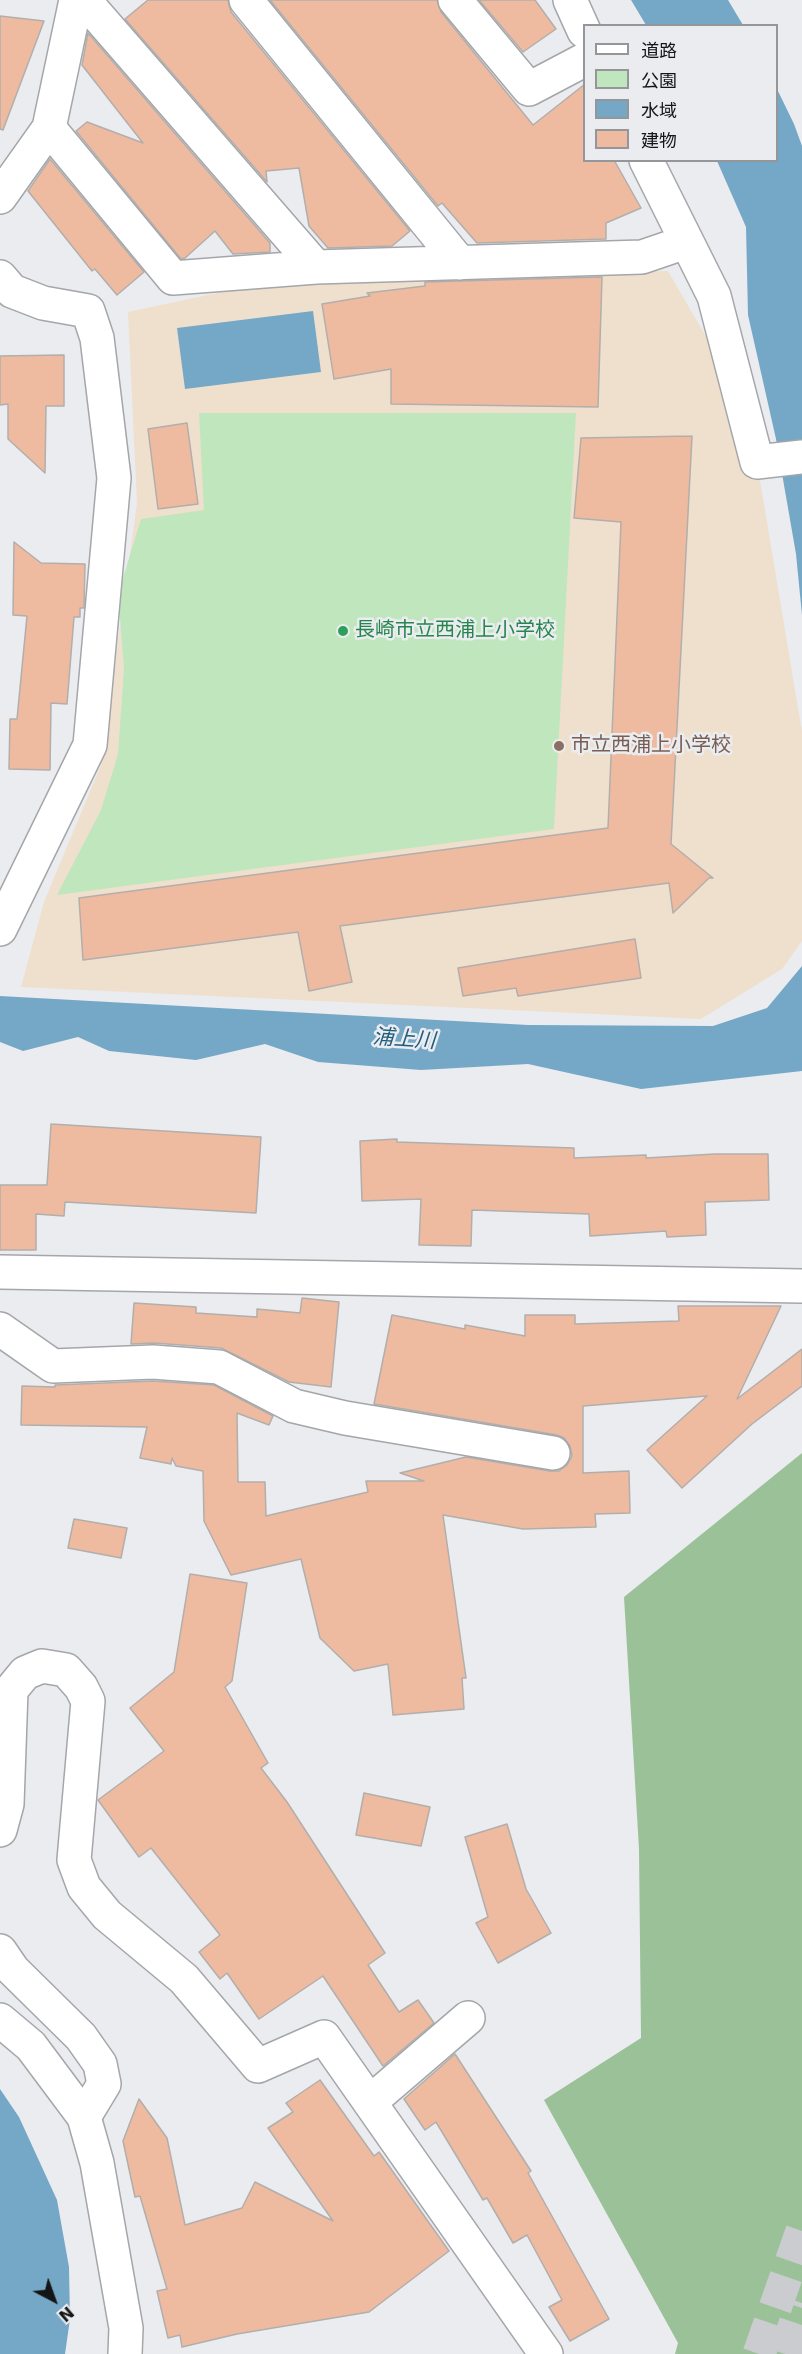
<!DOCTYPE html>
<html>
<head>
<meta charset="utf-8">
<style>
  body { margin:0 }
  #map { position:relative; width:802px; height:2354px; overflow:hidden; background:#eaecf0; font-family:"DejaVu Sans","Noto Sans JP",sans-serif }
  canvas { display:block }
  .legend { position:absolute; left:583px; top:24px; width:195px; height:138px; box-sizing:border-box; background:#eaecf0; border:2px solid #949699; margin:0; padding:8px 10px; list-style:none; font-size:18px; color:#141516 }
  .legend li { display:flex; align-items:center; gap:12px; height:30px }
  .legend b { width:30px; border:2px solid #949699 }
  .north { position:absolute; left:24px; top:2270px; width:60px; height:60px; -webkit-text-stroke:4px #eaecf0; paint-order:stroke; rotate:139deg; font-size:16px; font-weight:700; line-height:24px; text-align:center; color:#141516 }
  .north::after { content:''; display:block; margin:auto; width:21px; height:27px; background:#141516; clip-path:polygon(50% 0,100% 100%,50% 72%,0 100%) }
</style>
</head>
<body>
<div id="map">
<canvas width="802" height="2354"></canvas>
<ul class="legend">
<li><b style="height:8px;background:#fff"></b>道路</li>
<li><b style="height:16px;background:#c0e6be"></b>公園</li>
<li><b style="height:16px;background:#75a8c7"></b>水域</li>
<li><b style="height:16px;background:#efbba0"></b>建物</li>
</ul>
<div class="north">N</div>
</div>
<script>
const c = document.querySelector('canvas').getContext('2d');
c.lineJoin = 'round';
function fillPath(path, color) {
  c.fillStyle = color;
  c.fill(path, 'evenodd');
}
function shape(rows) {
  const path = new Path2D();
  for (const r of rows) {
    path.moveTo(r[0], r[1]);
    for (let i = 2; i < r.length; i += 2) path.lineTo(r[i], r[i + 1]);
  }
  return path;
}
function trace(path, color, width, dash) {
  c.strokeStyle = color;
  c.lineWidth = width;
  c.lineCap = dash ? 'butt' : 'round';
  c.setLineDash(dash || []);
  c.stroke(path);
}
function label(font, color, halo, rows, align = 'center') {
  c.font = font + ' "DejaVu Sans","Noto Sans JP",sans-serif';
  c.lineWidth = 5;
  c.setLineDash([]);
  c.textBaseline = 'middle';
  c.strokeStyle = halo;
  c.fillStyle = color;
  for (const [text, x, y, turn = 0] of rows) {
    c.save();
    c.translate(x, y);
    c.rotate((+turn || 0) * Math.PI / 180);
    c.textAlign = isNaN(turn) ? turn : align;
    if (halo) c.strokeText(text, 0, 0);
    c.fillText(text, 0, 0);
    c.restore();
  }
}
fillPath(shape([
  [668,271,708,340,757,462,802,732,802,941,782,969,701,1019,21,987,44,902,101,765,137,503,128,312,297,276]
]), '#efe0cd');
fillPath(shape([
  [199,413,576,413,554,829,57,895,101,810,118,754,124,668,118,594,141,519,204,510]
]), '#c0e6be');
fillPath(shape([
  [802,1453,802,2354,675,2354,678,2343,544,2100,641,2038,639,1849,624,1597]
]), '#9bc198');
fillPath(shape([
  [631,0,728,0,743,25,646,25],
  [777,89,794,124,802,146,802,615,796,554,776,439,748,315,746,227,717,161,776,160],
  [313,311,321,372,185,389,177,328],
  [802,966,802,1071,641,1089,528,1064,421,1070,318,1062,265,1044,196,1060,109,1051,78,1037,23,1051,0,1042,0,996,528,1025,713,1026,767,1008],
  [0,2089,19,2117,57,2200,69,2267,70,2319,65,2354,0,2354]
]), '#75a8c7');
const building = shape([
  [148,0,228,0,231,12,410,231,392,246,328,248,309,226,299,168,266,171,267,182,125,19,148,0],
  [270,0,437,0,441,12,533,125,585,84,585,160,614,160,641,208,606,223,606,239,477,243,442,203,438,206,270,0],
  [479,0,535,0,556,29,523,52,479,0],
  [0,16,44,21,3,130,0,129,0,16],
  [88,33,270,243,270,252,233,254,215,231,185,258,181,259,76,131,87,122,143,143,82,65,88,33],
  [50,159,144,272,117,295,95,269,92,271,28,191,50,159],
  [602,277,598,407,391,404,391,369,334,379,322,304,370,296,367,293,425,286,425,282,602,277],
  [64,355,64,406,46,406,45,473,8,439,8,404,0,405,0,356,64,355],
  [187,423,198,504,158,509,148,429,187,423],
  [692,436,671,844,713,878,709,878,673,913,669,883,340,926,352,982,309,991,298,932,83,960,79,898,608,828,621,522,574,518,581,438,692,436],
  [14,542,41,563,85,564,84,608,80,608,80,617,74,617,67,704,51,703,50,770,9,769,10,719,17,719,27,616,13,615,14,542],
  [635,939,641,978,518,996,516,988,463,996,458,968,635,939],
  [51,1124,261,1137,256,1213,65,1202,64,1216,36,1214,36,1250,0,1250,0,1185,47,1185,51,1124],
  [397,1139,397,1142,574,1148,574,1158,646,1155,646,1158,715,1154,768,1154,769,1200,705,1202,706,1235,667,1237,666,1231,590,1236,589,1214,472,1210,471,1246,419,1245,421,1199,362,1201,360,1141,397,1139],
  [302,1298,339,1302,331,1387,289,1382,221,1348,154,1343,131,1344,134,1303,196,1307,196,1313,257,1317,257,1309,300,1313,302,1298],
  [678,1306,781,1306,737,1399,802,1349,802,1386,752,1424,682,1488,647,1450,707,1396,583,1406,583,1473,629,1471,630,1513,595,1514,596,1527,523,1529,443,1515,466,1678,462,1678,464,1709,393,1715,388,1664,354,1671,320,1638,301,1559,231,1575,204,1521,203,1471,176,1466,172,1458,171,1464,140,1458,147,1427,21,1425,22,1386,55,1387,55,1385,153,1381,214,1385,273,1416,269,1425,237,1413,238,1482,265,1482,266,1516,368,1492,366,1481,424,1481,400,1473,466,1457,550,1471,559,1471,567,1465,572,1456,570,1446,564,1438,557,1435,374,1404,392,1315,465,1329,465,1325,525,1336,525,1315,575,1315,575,1324,679,1321,678,1306],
  [74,1519,127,1528,121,1558,68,1548,74,1519],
  [190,1574,247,1583,232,1681,225,1687,268,1763,261,1768,287,1802,385,1953,368,1965,399,2012,418,2000,434,2023,383,2066,323,1976,259,2019,227,1973,220,1979,199,1952,220,1935,151,1848,139,1857,98,1800,164,1751,130,1708,174,1672,190,1574],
  [364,1793,430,1807,421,1846,356,1835,364,1793],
  [507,1824,526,1889,551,1933,498,1963,476,1923,488,1917,465,1837,507,1824],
  [455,2054,531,2171,528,2173,609,2319,570,2341,549,2307,562,2300,527,2235,513,2243,487,2198,483,2200,436,2122,425,2130,404,2099,455,2054],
  [320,2080,374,2156,379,2152,449,2251,369,2312,237,2334,182,2347,180,2335,168,2338,157,2291,167,2289,140,2196,135,2197,123,2141,139,2099,167,2138,185,2225,242,2208,255,2182,333,2221,268,2128,293,2112,286,2103,320,2080]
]);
fillPath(building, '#efbba0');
trace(building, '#b2aeac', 1.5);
trace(shape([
  [759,2354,802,2231],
  [785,2354,802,2303]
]), '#cacccf', 33, [33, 16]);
const street = shape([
  [84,0,316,267],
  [246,0,460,263],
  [455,0,529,89,584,60],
  [570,0,584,31],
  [49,128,173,278,316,267,642,257,686,242],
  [646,160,714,296,757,462,802,457],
  [0,197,49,128,76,0],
  [0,277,12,291,43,303,88,311,97,338,114,478,90,745,0,929],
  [0,1329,53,1366,153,1362,219,1367,294,1406,345,1418,553,1453],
  [0,1830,7,1804,11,1690,25,1673,42,1666,66,1670,81,1687,88,1701,74,1860,84,1887,107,1915,184,1979,258,2066,324,2037,546,2354],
  [0,1951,13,1970,81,2037,100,2064,104,2084,84,2117],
  [370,2102,468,2018]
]);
const secondary = shape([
  [0,1272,802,1286],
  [0,2020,31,2046,84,2117,97,2163,126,2328,125,2354]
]);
trace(street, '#a4a6aa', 36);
trace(secondary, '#a4a6aa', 36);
trace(street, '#fff', 33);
trace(secondary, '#fff', 33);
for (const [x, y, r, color] of [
  [343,631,6,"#2e9e5b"],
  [559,746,6,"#8d6e63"]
]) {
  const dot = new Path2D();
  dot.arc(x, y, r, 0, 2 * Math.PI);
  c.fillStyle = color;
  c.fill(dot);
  trace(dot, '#eaecf0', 2);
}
label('20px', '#27864d', '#eaecf0', [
  ["長崎市立西浦上小学校",355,631]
], 'left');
label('20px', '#785e54', '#eaecf0', [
  ["市立西浦上小学校",571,746]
], 'left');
label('italic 21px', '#1f5d7c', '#eaecf0', [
  ["浦上川",404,1040,4]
]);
</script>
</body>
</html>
